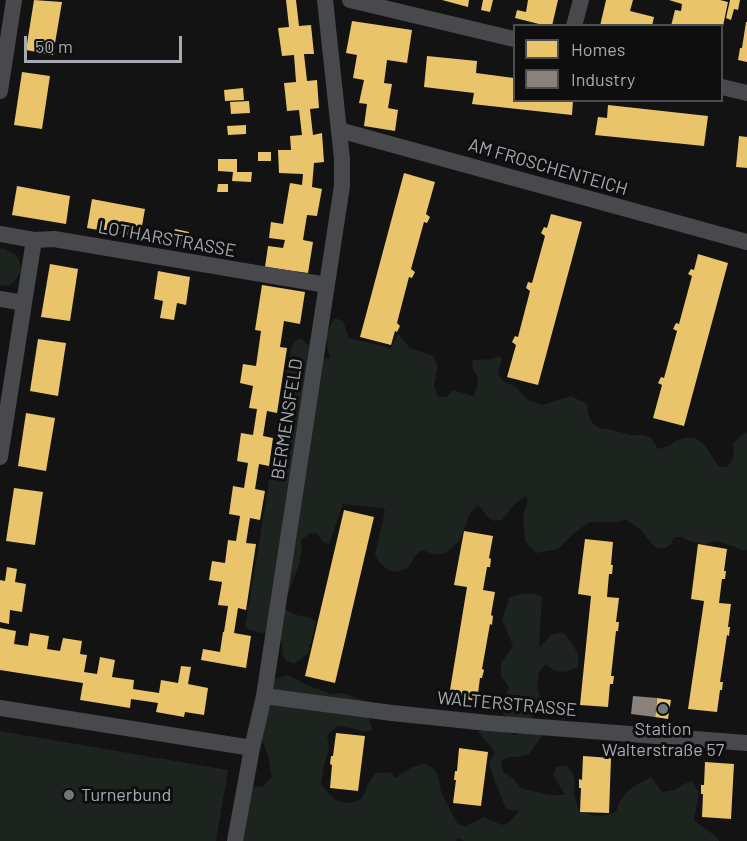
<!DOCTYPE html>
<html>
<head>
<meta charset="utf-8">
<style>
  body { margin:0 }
  #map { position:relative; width:747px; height:841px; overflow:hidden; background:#131314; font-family:Barlow,sans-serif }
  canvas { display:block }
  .legend { position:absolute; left:513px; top:24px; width:210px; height:78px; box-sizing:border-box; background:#0e0e0f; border:2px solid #4b4d51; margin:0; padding:8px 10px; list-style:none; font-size:18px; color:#a6abb3 }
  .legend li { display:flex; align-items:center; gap:12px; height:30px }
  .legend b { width:30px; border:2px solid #4b4d51 }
  .scale { position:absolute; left:24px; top:36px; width:158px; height:27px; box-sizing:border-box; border:3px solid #a6abb3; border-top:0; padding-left:8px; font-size:18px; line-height:21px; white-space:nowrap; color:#a6abb3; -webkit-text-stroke:4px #0e0e0f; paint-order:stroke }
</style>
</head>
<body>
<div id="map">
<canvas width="747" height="841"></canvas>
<ul class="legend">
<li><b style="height:16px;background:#e9c46a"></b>Homes</li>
<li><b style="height:16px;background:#8a817c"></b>Industry</li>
</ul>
<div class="scale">50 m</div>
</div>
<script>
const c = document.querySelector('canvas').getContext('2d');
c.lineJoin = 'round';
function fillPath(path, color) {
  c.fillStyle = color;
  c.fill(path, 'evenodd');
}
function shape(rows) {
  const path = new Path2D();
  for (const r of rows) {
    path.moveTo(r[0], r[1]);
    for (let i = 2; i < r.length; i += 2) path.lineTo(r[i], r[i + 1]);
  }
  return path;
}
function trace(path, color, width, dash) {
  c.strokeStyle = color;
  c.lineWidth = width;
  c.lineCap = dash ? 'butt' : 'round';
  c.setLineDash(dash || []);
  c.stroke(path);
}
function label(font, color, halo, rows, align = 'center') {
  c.font = font + ' Barlow,sans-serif';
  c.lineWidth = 6;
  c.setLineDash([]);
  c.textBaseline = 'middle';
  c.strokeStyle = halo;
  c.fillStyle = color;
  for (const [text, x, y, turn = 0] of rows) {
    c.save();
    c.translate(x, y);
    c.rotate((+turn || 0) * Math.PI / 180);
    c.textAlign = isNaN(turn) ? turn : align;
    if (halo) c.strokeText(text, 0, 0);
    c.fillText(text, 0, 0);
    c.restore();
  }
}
fillPath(shape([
  [3,248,15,254,20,262,21,269,20,273,14,282,9,285,2,286,0,286,0,249],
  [334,318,343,321,349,338,391,348,398,334,410,348,433,356,438,367,434,385,437,395,440,397,447,397,453,390,473,396,477,388,478,378,472,368,473,360,492,359,499,356,502,360,498,373,503,381,516,387,528,400,542,405,571,396,587,404,588,414,593,424,602,429,608,429,631,435,644,435,651,438,658,449,669,446,675,441,684,438,695,438,704,444,719,467,727,467,732,460,734,453,733,444,739,437,747,432,747,550,741,550,736,547,715,541,705,545,689,541,682,537,675,537,670,545,665,548,657,548,651,543,640,529,626,520,617,522,590,522,574,533,558,549,536,553,525,541,523,517,526,505,528,500,525,496,515,504,502,520,494,521,488,517,478,505,470,513,460,540,452,548,443,554,433,554,422,550,415,556,408,568,398,572,388,570,379,562,375,554,385,511,383,508,343,504,329,544,324,543,317,534,311,533,301,540,302,550,299,565,287,596,285,609,296,615,309,617,316,622,308,654,295,663,291,663,286,660,283,656,280,632,260,633,245,628,291,348,295,341,301,338,322,359,330,358,327,346,327,334],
  [532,593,542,597,539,648,551,635,563,632,569,639,578,654,578,667,564,672,554,671,546,664,539,672,537,687,540,698,536,711,532,717,542,736,529,754,519,757,510,757,501,760,503,772,514,779,520,788,550,795,565,795,553,775,556,767,562,766,567,766,573,773,575,785,574,795,579,810,594,816,606,815,616,812,619,802,627,792,634,786,651,777,662,792,675,790,684,784,692,781,699,793,694,820,719,839,719,841,464,841,458,838,456,841,230,841,253,787,263,786,272,777,268,755,261,738,273,679,288,675,309,686,319,689,330,694,344,693,365,701,372,730,365,732,351,728,338,726,327,735,329,749,324,766,321,784,335,800,349,803,360,800,365,793,367,785,376,773,391,772,395,778,411,768,424,763,433,768,438,775,441,792,457,823,465,827,484,817,502,825,508,823,519,811,506,809,494,779,489,762,495,752,484,739,478,731,492,729,507,730,515,735,522,731,504,715,501,708,509,687,501,676,501,663,513,646,502,620,509,598,520,594],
  [0,731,228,770,216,841,0,841]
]), '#1d231e');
fillPath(shape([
  [34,0,62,2,53,55,26,50],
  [286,0,296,0,299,26,311,25,314,54,304,54,307,81,317,80,319,108,310,109,313,135,322,133,324,162,314,163,312,187,322,189,317,216,307,215,303,240,313,242,308,273,265,267,268,246,283,248,285,240,269,238,271,222,283,224,290,183,302,185,303,174,279,173,278,150,291,150,290,136,302,135,299,110,287,111,284,83,296,82,294,55,282,56,278,28,289,27],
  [442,0,469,0,468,7],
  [483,0,493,0,490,12,481,10],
  [528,0,558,0,552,26,547,26,515,18,517,10,526,12],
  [606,0,633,0,630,11,654,17,652,26,600,26],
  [669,0,720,0,728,2,723,26,671,26,675,10,681,11,682,4],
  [730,0,740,0,738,10,734,9,731,20,726,18],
  [352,21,412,30,407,63,387,60,384,83,392,84,388,108,398,110,395,131,364,126,367,104,359,103,364,80,353,78,357,55,346,53],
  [746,22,747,22,747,62,738,60,740,48,742,48],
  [427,56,477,61,476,73,514,78,514,100,573,100,572,115,472,104,474,93,424,87],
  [22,72,50,76,42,129,14,125],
  [243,88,244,100,225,101,224,90],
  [249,101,250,113,231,114,230,102],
  [608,105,708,116,704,146,595,135,598,117,607,118],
  [246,125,246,134,228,135,227,126],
  [739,136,747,137,747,168,736,167],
  [258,152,271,152,271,161,258,161],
  [218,159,237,159,237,172,252,172,251,182,232,181,233,172,218,171],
  [404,173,435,182,426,214,430,217,427,223,424,222,411,269,415,272,412,278,409,277,397,323,400,326,397,332,395,331,391,345,360,337],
  [218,184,228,184,228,192,217,192],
  [17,186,70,196,66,224,12,215],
  [92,199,145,209,140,237,87,228],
  [551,214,582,222,538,385,507,377,516,345,512,342,515,336,518,337,530,291,526,288,528,282,532,283,545,236,541,233,544,227,547,228],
  [175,229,189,232,186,245,172,243],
  [698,254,728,263,684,426,653,418,662,385,658,383,661,377,664,378,677,331,673,329,676,323,679,324,692,276,688,274,691,269,694,270],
  [50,264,78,269,70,321,41,317],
  [158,271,190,277,186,305,177,303,174,320,160,318,163,301,154,299],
  [262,285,305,292,300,324,284,321,280,347,287,348,277,413,267,411,263,436,273,438,269,466,259,464,255,489,265,491,260,520,250,518,246,543,256,544,246,610,238,608,234,633,251,636,246,668,201,660,203,649,220,652,223,632,224,632,228,606,218,605,222,582,209,580,212,561,225,563,228,540,236,541,240,516,229,514,233,486,244,488,248,463,237,461,241,433,253,435,257,409,249,408,253,386,240,383,243,364,256,366,261,331,255,330],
  [38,339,66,343,58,396,30,391],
  [26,413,55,418,46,471,18,466],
  [14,488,43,492,35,545,6,541],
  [344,510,374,517,335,683,305,676],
  [464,531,493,536,489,558,491,559,490,567,487,567,483,590,495,592,491,615,493,616,492,625,490,624,482,669,484,670,482,678,480,678,477,701,449,696,467,587,454,585],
  [585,539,613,542,611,565,613,565,612,574,609,574,607,597,619,598,616,622,619,622,618,631,616,631,611,676,614,676,613,684,610,684,608,707,580,705,591,596,578,594],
  [698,544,727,549,724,571,726,571,725,579,722,579,719,603,731,604,728,627,730,627,729,636,727,635,720,682,723,682,722,690,720,690,717,712,688,709,704,601,691,599],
  [7,567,17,569,15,582,26,584,22,612,10,610,9,624,0,622,0,580,5,581],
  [0,628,16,631,14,644,28,646,30,633,49,636,47,649,60,651,63,638,82,641,80,654,87,655,84,672,97,674,100,657,115,660,112,677,134,680,133,689,159,693,161,680,178,683,181,666,191,667,188,684,208,688,204,715,185,712,184,717,156,712,158,703,131,699,130,708,80,700,83,683,0,670],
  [657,698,671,700,668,719,655,717],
  [336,733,365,736,358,791,330,788,332,765,330,764,331,756,333,756],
  [459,748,488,752,481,806,453,803,456,780,454,780,455,771,457,771],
  [583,756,611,758,609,813,580,812,581,788,579,788,579,779,582,780],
  [705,762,734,764,731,819,702,817,703,794,701,794,701,785,704,785]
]), '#e9c46a');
fillPath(shape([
  [633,696,657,698,655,717,631,714]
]), '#8a817c');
trace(shape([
  [350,0,514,39],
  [574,26,581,0],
  [722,87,747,93],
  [0,91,14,0],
  [339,130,747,242],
  [0,234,34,240,54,239,327,285],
  [0,299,24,303,0,457],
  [24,303,34,240],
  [264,696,392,713,488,723,747,743],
  [0,708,252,748],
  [235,841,252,748,264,696,342,186,342,159,325,0]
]), '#48494c', 16);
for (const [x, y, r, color] of [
  [663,709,6,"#73767b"],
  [69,795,6,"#73767b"]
]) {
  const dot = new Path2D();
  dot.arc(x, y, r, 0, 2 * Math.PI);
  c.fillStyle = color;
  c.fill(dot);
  trace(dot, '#0e0e0f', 2);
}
label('18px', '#a6abb3', '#0e0e0f', [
  ["AM FROSCHENTEICH",548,167,16],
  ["LOTHARSTRASSE",167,239,10],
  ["BERMENSFELD",287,419,-81],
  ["WALTERSTRASSE",507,704,5]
]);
label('18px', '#a6abb3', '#0e0e0f', [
  ["Station",663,729],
  ["Walterstraße 57",663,750],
  ["Turnerbund",81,795,"left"]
]);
</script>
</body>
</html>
